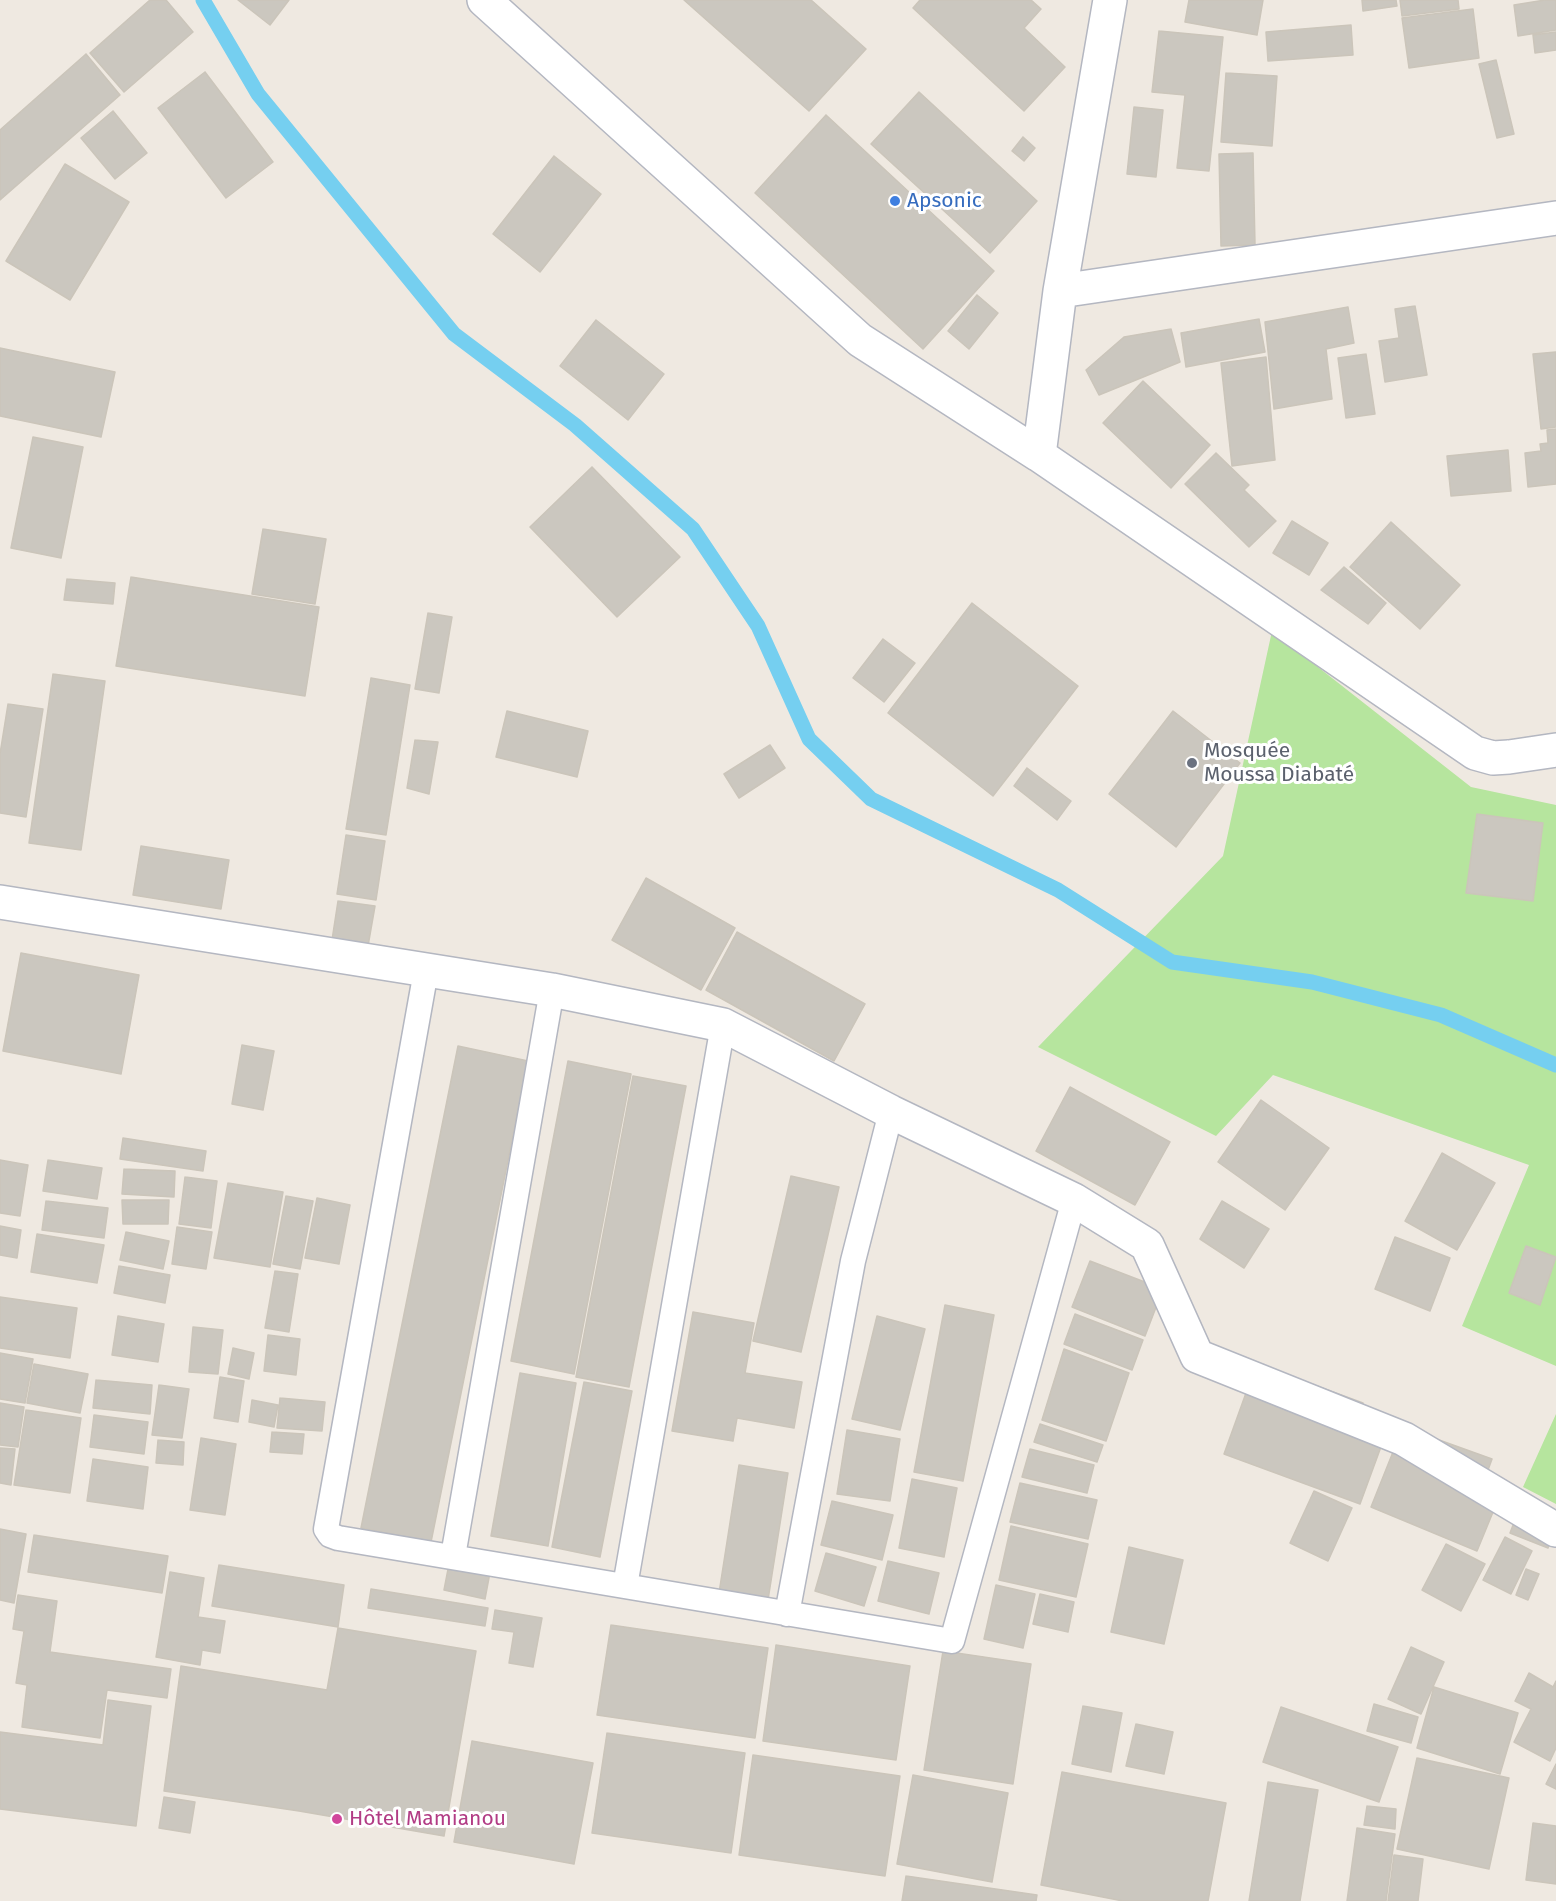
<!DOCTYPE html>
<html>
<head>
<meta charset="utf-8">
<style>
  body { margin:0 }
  canvas { display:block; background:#efe9e1 }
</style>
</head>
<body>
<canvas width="1556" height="1901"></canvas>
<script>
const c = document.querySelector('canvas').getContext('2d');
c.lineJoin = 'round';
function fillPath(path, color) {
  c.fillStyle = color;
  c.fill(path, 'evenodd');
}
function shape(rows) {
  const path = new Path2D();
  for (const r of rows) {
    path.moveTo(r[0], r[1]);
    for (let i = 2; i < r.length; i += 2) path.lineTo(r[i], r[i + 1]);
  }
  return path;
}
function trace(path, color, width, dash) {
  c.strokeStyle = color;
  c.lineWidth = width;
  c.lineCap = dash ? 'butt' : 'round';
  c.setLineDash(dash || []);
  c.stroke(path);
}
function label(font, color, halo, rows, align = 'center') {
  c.font = font + ' "Fira Sans",sans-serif';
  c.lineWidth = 6;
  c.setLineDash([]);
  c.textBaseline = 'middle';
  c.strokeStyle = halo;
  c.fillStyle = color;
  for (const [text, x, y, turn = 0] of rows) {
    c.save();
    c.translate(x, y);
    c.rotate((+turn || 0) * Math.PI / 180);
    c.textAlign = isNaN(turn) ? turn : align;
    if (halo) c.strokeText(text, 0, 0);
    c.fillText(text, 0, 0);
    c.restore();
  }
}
fillPath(shape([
  [1272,631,1471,787,1556,805,1556,1366,1462,1326,1529,1165,1273,1075,1216,1136,1038,1047,1223,856],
  [1556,1414,1556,1504,1523,1487]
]), '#b6e59e');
trace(shape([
  [203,0,258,94,454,334,575,425,693,529,758,626,809,739,871,799,1058,890,1172,962,1312,982,1441,1015,1556,1065]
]), '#75cff0', 15);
const building = shape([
  [150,0,166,0,193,32,124,92,90,53,150,0],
  [238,0,289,0,270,25,238,0],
  [684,0,811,0,866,49,809,111,684,0],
  [920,0,1031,0,1041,9,1024,28,1065,67,1024,111,913,8,920,0],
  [1189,0,1263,0,1257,35,1185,22,1189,0],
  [1362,0,1396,0,1397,6,1363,11,1362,0],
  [1400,0,1458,0,1459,9,1402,16,1400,0],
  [1545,0,1556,0,1556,30,1518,36,1514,5,1545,0],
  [1473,9,1479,58,1409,68,1402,18,1473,9],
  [1351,25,1353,55,1268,61,1266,32,1351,25],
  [1159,31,1223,37,1209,171,1177,168,1185,95,1152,92,1159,31],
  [1556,32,1556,50,1535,53,1533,35,1556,32],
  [86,54,120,95,0,200,0,130,86,54],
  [1496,60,1514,134,1497,138,1479,64,1496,60],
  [205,72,273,162,226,198,158,108,205,72],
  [1226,73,1277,76,1272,146,1221,142,1226,73],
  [919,92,1037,201,990,253,871,144,919,92],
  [1134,107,1163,110,1156,177,1127,174,1134,107],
  [113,111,147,153,115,179,81,138,113,111],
  [826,115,994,271,923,349,755,193,826,115],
  [1023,137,1035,148,1024,161,1012,151,1023,137],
  [1253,153,1255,245,1221,246,1219,154,1253,153],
  [554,156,601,194,540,272,493,234,554,156],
  [65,164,129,202,70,300,6,261,65,164],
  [977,295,998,313,969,349,948,331,977,295],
  [1415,306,1427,375,1385,382,1379,341,1399,338,1395,309,1415,306],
  [1348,307,1354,343,1326,349,1332,399,1274,409,1265,322,1348,307],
  [1259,319,1265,352,1186,367,1181,333,1259,319],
  [596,320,664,374,628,420,560,366,596,320],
  [1171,329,1180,362,1099,395,1086,370,1124,337,1171,329],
  [0,348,115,372,101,437,0,416,0,348],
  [1556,352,1556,427,1541,429,1533,354,1556,352],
  [1366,354,1375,414,1346,418,1338,358,1366,354],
  [1266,357,1275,460,1232,466,1221,363,1266,357],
  [1143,381,1210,445,1171,488,1103,423,1143,381],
  [1556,429,1556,484,1528,487,1525,453,1541,451,1540,444,1548,443,1547,430,1556,429],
  [33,437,83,447,61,558,11,548,33,437],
  [1508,450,1511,491,1451,496,1447,456,1508,450],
  [1216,453,1249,485,1244,490,1276,521,1249,547,1185,484,1216,453],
  [592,467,680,557,617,617,530,527,592,467],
  [1292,521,1328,543,1309,575,1273,553,1292,521],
  [1391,522,1460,585,1420,629,1350,567,1391,522],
  [263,529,326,539,315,604,252,594,263,529],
  [1344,567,1386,603,1368,624,1321,590,1344,567],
  [131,577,319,607,305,696,116,666,131,577],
  [67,579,115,583,113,604,64,600,67,579],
  [972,603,1078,686,993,796,888,713,972,603],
  [428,613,452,617,439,693,415,689,428,613],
  [883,639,915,663,884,702,853,678,883,639],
  [53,674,105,681,81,850,29,843,53,674],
  [371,678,410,685,386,835,346,829,371,678],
  [8,704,43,709,26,817,0,813,0,754,8,704],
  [507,711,588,731,577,777,496,757,507,711],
  [1173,711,1240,763,1176,847,1109,794,1173,711],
  [415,740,438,742,429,794,407,788,415,740],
  [770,745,785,768,739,798,724,774,770,745],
  [1027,768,1071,801,1057,820,1014,786,1027,768],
  [1477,814,1543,823,1533,901,1466,893,1477,814],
  [346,835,385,841,376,900,337,894,346,835],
  [141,846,229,860,221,909,133,895,141,846],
  [646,878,735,928,701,990,612,940,646,878],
  [338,901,375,906,368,946,332,940,338,901],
  [737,932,865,1004,834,1061,706,990,737,932],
  [21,953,139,975,121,1074,3,1051,21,953],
  [242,1045,274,1051,263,1110,232,1104,242,1045],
  [458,1046,528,1061,431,1542,361,1528,458,1046],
  [568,1061,631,1074,574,1374,511,1361,568,1061],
  [633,1076,686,1086,629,1387,576,1377,633,1076],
  [1070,1087,1170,1142,1135,1205,1036,1151,1070,1087],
  [1261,1100,1329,1148,1285,1210,1218,1162,1261,1100],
  [123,1138,206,1151,203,1171,120,1159,123,1138],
  [1442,1153,1495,1183,1457,1250,1405,1221,1442,1153],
  [0,1160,28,1165,20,1216,0,1213,0,1160],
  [48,1160,102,1168,97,1199,43,1191,48,1160],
  [124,1169,175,1171,174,1197,122,1194,124,1169],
  [791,1176,839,1187,801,1352,753,1341,791,1176],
  [185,1177,217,1181,211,1228,179,1224,185,1177],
  [228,1183,283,1192,270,1267,214,1258,228,1183],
  [286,1196,313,1201,300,1269,273,1264,286,1196],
  [317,1198,350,1205,339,1264,305,1258,317,1198],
  [122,1200,169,1200,168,1224,123,1224,122,1200],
  [46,1201,108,1208,104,1238,42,1230,46,1201],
  [1222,1201,1269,1229,1244,1268,1200,1239,1222,1201],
  [0,1226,21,1230,17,1258,0,1255,0,1226],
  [177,1227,212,1232,206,1269,172,1264,177,1227],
  [126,1232,169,1241,163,1269,120,1260,126,1232],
  [37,1234,104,1245,97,1283,31,1272,37,1234],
  [1395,1237,1450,1258,1430,1311,1375,1289,1395,1237],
  [1526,1246,1556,1257,1540,1305,1509,1293,1526,1246],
  [1090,1261,1163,1289,1145,1336,1072,1307,1090,1261],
  [119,1266,170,1275,165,1303,114,1293,119,1266],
  [275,1271,298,1274,289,1332,265,1328,275,1271],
  [0,1297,77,1308,70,1358,0,1348,0,1297],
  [945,1305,994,1315,963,1481,914,1472,945,1305],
  [693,1312,754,1323,745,1373,802,1382,794,1428,737,1418,733,1441,672,1431,693,1312],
  [1075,1314,1143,1340,1132,1370,1064,1344,1075,1314],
  [118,1316,164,1324,158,1362,112,1355,118,1316],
  [877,1316,925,1329,900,1430,852,1419,877,1316],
  [193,1327,223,1330,218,1374,189,1372,193,1327],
  [268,1335,300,1339,296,1375,264,1371,268,1335],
  [233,1348,254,1353,249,1379,228,1374,233,1348],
  [1064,1349,1129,1373,1106,1441,1042,1420,1064,1349],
  [0,1353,33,1359,25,1403,0,1399,0,1353],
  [1238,1357,1363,1403,1352,1433,1382,1444,1360,1504,1224,1454,1246,1393,1238,1357],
  [34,1364,88,1374,80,1413,27,1403,34,1364],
  [520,1373,576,1383,548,1546,491,1536,520,1373],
  [220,1377,244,1381,238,1422,214,1418,220,1377],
  [96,1380,152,1385,150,1414,93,1408,96,1380],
  [584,1382,632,1391,600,1557,552,1547,584,1382],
  [159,1385,189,1389,182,1438,152,1435,159,1385],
  [280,1398,325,1402,322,1431,277,1428,280,1398],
  [252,1400,278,1405,274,1427,249,1422,252,1400],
  [0,1403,24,1407,18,1447,0,1445,0,1403],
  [26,1410,81,1418,70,1493,14,1485,26,1410],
  [94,1415,148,1422,144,1454,90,1447,94,1415],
  [1040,1424,1103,1445,1097,1462,1034,1442,1040,1424],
  [847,1430,900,1439,890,1501,837,1494,847,1430],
  [272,1432,304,1434,302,1454,270,1452,272,1432],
  [1428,1436,1492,1459,1484,1481,1428,1436],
  [201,1438,236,1444,225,1515,190,1510,201,1438],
  [158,1440,184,1442,183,1465,156,1463,158,1440],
  [0,1448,15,1449,11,1485,0,1483,0,1448],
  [1030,1449,1094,1465,1087,1493,1022,1477,1030,1449],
  [1393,1452,1500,1495,1477,1551,1371,1507,1393,1452],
  [93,1459,148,1467,143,1509,87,1501,93,1459],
  [739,1465,788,1473,768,1600,719,1593,739,1465],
  [912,1479,957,1488,944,1557,899,1548,912,1479],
  [1020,1483,1097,1500,1088,1539,1010,1522,1020,1483],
  [1314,1491,1352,1508,1328,1561,1290,1543,1314,1491],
  [1523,1499,1556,1525,1548,1548,1510,1533,1523,1499],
  [832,1501,893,1515,882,1560,821,1545,832,1501],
  [1011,1526,1088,1544,1076,1597,999,1580,1011,1526],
  [0,1529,26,1534,14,1603,0,1600,0,1529],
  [34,1535,168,1556,162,1593,28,1572,34,1535],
  [1505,1537,1532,1551,1511,1594,1483,1580,1505,1537],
  [1446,1544,1485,1564,1461,1611,1422,1590,1446,1544],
  [1129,1547,1183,1560,1164,1644,1111,1632,1129,1547],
  [826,1553,876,1567,864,1606,815,1591,826,1553],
  [450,1559,491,1567,485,1599,444,1590,450,1559],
  [888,1561,939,1573,929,1614,878,1601,888,1561],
  [219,1565,344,1585,338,1627,212,1606,219,1565],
  [1526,1569,1539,1574,1528,1600,1516,1595,1526,1569],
  [170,1572,204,1578,198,1617,225,1621,220,1653,202,1650,200,1665,156,1657,170,1572],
  [996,1585,1035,1594,1023,1648,984,1639,996,1585],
  [371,1589,488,1608,485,1626,368,1608,371,1589],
  [1040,1594,1074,1602,1068,1632,1033,1624,1040,1594],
  [18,1595,57,1601,50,1652,171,1669,167,1698,107,1690,100,1738,22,1727,27,1685,16,1683,24,1631,13,1629,18,1595],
  [495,1610,542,1618,533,1667,509,1663,514,1632,492,1629,495,1610],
  [611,1625,768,1648,755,1738,597,1715,611,1625],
  [338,1628,476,1651,444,1836,299,1811,164,1791,181,1666,327,1690,338,1628],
  [776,1645,910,1666,896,1760,763,1741,776,1645],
  [1411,1647,1444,1662,1421,1714,1388,1699,1411,1647],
  [943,1651,1031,1664,1013,1784,924,1770,943,1651],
  [1529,1673,1553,1687,1556,1681,1556,1748,1550,1761,1514,1742,1531,1709,1515,1701,1529,1673],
  [1434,1687,1518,1713,1500,1774,1417,1748,1434,1687],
  [108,1700,151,1706,136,1826,0,1809,0,1732,103,1745,108,1700],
  [1374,1704,1418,1717,1411,1743,1367,1731,1374,1704],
  [1083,1706,1122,1713,1111,1772,1072,1764,1083,1706],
  [1281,1707,1398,1747,1379,1802,1263,1762,1281,1707],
  [1136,1724,1173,1732,1164,1774,1126,1766,1136,1724],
  [607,1733,745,1753,731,1853,592,1833,607,1733],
  [472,1741,593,1763,574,1864,454,1842,472,1741],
  [753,1755,900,1776,885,1876,739,1855,753,1755],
  [1417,1758,1509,1778,1489,1869,1397,1849,1417,1758],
  [1556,1764,1556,1789,1546,1784,1556,1764],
  [1062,1772,1226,1803,1208,1901,1123,1901,1041,1885,1062,1772],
  [913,1775,1008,1793,992,1882,897,1864,913,1775],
  [1268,1782,1318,1790,1300,1901,1249,1901,1268,1782],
  [164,1797,195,1802,190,1833,159,1828,164,1797],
  [1367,1806,1396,1809,1395,1829,1364,1825,1367,1806],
  [1533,1823,1556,1826,1556,1884,1526,1880,1533,1823],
  [1357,1828,1395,1834,1386,1901,1347,1901,1357,1828],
  [1394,1855,1423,1859,1418,1901,1388,1901,1394,1855],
  [906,1876,1037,1895,1036,1901,902,1901,906,1876]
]);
fillPath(building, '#cbc7bf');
trace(building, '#cbc5ba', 1.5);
const lane = shape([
  [426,971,326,1529,330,1535,338,1538,952,1641,1074,1200],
  [453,1556,552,990],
  [625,1586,723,1025],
  [787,1614,853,1261,891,1112]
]);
const street = shape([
  [484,0,860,340,1039,455,1475,753,1493,758,1509,757,1556,750],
  [1060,291,1556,218],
  [1039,455,1060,291,1110,0],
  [0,902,552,990,723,1025,891,1112,1074,1200,1147,1245,1197,1356,1404,1439,1556,1530]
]);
trace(lane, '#b4b7c1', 27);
trace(street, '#b4b7c1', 36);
trace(lane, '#fff', 24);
trace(street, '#fff', 33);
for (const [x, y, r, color] of [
  [895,201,6,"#3f7fe0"],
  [1192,763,6,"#6b7280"],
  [337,1819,6,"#d1479c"]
]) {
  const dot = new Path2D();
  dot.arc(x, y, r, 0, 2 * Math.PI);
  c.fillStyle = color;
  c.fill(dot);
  trace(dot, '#fff', 2);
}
label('21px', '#366cbe', '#fff', [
  ["Apsonic",907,201]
], 'left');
label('21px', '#5b616d', '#fff', [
  ["Mosquée",1204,751],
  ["Moussa Diabaté",1204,775]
], 'left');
label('21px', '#b23c85', '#fff', [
  ["Hôtel Mamianou",349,1819]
], 'left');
</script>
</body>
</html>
